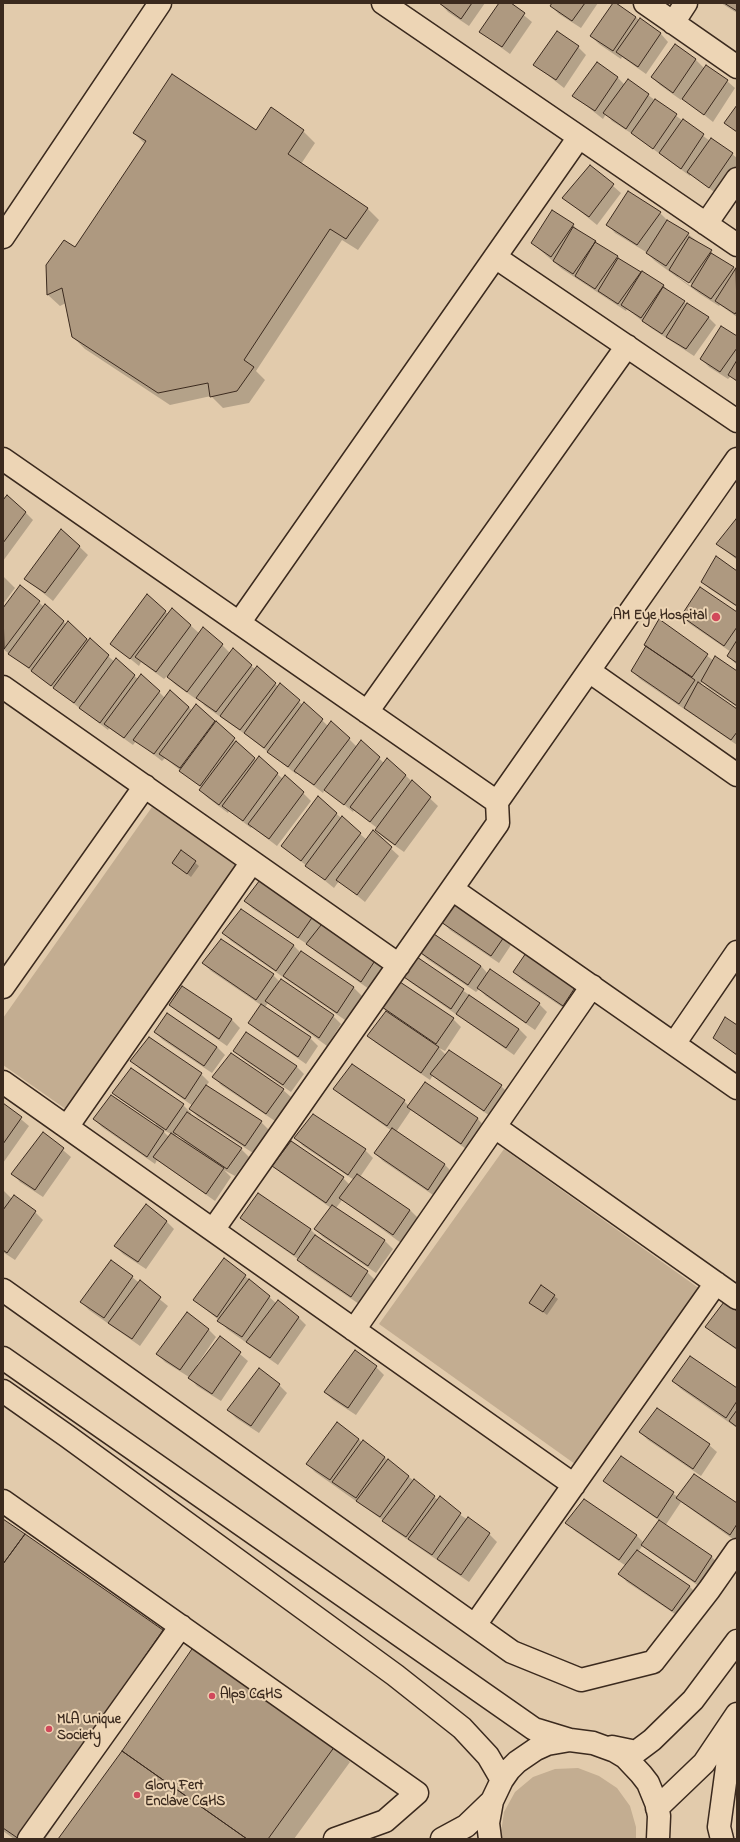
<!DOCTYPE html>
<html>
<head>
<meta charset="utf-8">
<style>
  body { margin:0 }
  #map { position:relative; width:740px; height:1842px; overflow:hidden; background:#e2cbac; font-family:"Indie Flower",sans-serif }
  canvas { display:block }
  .frame { position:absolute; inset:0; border:4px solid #3b2a1e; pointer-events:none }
</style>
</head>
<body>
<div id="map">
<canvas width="740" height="1842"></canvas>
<div class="frame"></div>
</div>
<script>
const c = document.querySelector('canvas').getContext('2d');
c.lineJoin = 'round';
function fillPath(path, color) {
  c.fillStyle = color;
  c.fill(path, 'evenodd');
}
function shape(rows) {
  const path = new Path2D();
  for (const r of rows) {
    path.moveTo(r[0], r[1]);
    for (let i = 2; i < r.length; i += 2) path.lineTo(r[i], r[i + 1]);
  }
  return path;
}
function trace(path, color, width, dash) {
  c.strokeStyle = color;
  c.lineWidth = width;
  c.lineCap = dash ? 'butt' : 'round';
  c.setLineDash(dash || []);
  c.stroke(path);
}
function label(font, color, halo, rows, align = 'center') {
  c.font = font + ' "Indie Flower",sans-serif';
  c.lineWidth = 4;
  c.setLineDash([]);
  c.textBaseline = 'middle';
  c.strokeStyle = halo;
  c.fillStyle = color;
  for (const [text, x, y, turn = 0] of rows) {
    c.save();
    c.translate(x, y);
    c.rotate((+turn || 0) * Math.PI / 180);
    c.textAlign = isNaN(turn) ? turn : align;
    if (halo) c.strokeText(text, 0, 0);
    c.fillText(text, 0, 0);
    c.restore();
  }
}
fillPath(shape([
  [152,807,238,867,67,1110,3,1065,3,1018],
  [504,1149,700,1289,575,1464,379,1324],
  [578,1768,599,1776,617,1788,630,1806,636,1827,636,1839,500,1839,504,1812,515,1792,533,1777,555,1769]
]), '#c3ad91');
fillPath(shape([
  [440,3,485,3,469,26,448,12],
  [501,3,509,3,532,22,510,54,480,32],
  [553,3,598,3,581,28,559,14,551,6],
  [721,3,737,3,737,13],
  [635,17,661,34,668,42,646,74,622,57,621,59,599,44,591,36],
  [578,47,586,55,564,88,535,65],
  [695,59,705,69,727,81,735,88,713,122,683,98,681,100,660,85,652,77],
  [618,78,625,85,648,95,710,141,732,154,737,158,737,166,718,195,691,174,690,176,634,135,612,121,606,114,603,119,574,96],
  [303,131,315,143,301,164,367,208,379,220,358,250,342,240,256,371,265,380,249,403,223,408,211,396,170,405,85,349,73,337,66,303,60,306,48,295,47,265,75,249,145,144,134,133],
  [590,166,621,193,597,225,564,198],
  [660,213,668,221,688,234,718,258,737,270,737,317,720,305,719,306,700,294,655,261,646,252,615,233,608,225],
  [678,275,693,285,692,287,678,277],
  [573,225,581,233,621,260,664,286,671,294,709,318,716,325,694,356,651,328,627,309,626,311,562,269,532,243],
  [737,337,737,382,731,376,728,379,709,367,701,359],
  [3,502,25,512,33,520,3,561],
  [737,521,737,560,718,544],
  [62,530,88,555,53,601,26,579],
  [737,572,737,607,710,589,702,581],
  [3,576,15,588,3,604],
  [21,586,44,607,46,606,67,625,68,623,115,662,116,660,138,679,159,692,165,698,189,707,192,711,196,706,257,761,259,758,283,779,303,793,311,801,277,846,252,827,251,828,229,811,228,813,208,798,200,790,202,788,165,758,162,761,136,741,133,745,109,728,108,730,3,649,3,610],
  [165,612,190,625,200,634,222,645,230,653,251,666,303,705,305,704,328,726,349,739,357,747,361,742,384,763,405,775,438,806,404,852,384,838,376,830,377,828,354,810,353,812,325,789,323,793,297,773,296,774,249,737,205,706,197,697,196,699,176,685,167,676,164,679,141,662,139,666,111,643],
  [737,613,737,665,728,656,731,652,690,624,682,616],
  [660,621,714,661,737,672,737,707,710,689,702,682,700,685,737,711,737,745,640,679,632,671],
  [318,798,367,840,373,832,399,856,365,902,339,881,334,888,282,846],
  [181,851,199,866,191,877,173,863],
  [263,878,323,921,319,927,320,928,385,965,369,989,316,952,307,944,253,909,245,901],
  [442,922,503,938,511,945,499,963,450,930],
  [224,933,293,945,301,953,354,988,362,996,345,1020,231,941],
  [221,940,273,975,280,982,333,1016,341,1024,327,1046,268,1003,265,1007,310,1038,318,1046,306,1064,257,1030,249,1023,261,1005,211,971,203,963],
  [419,951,481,966,488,974,539,1004,547,1012,535,1030,486,996,479,989,476,992,427,959],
  [414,957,519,1029,527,1037,514,1055,410,982,402,974],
  [515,972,576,987,584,995,571,1013,522,980],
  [183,987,232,1020,240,1028,227,1046,178,1012,170,1005],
  [383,1007,453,1019,461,1027,445,1051,439,1048,446,1055,449,1051,501,1086,509,1094,493,1118,440,1082,433,1075,430,1080,376,1043,369,1036,391,1015],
  [737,1026,737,1056,714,1037],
  [155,1032,217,1047,225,1055,212,1073,163,1040],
  [235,1051,296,1066,304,1074,291,1092,243,1059],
  [132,1061,201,1074,209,1082,206,1086,261,1122,269,1130,253,1153,198,1117,190,1109,193,1106,140,1069],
  [214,1077,283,1090,291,1097,275,1121,221,1085],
  [425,1084,478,1119,485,1127,469,1151,411,1110,396,1132,445,1165,453,1173,436,1197,383,1161,375,1153,392,1131,342,1096,335,1089,404,1101,409,1106],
  [113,1093,183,1105,191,1113,190,1115,241,1149,249,1157,235,1176,224,1170,231,1177,215,1201,157,1160,155,1164,102,1127,94,1119,155,1126,156,1124,121,1100],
  [160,1128,171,1134,169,1137],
  [177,1134,184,1141,183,1142,175,1137],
  [3,1104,29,1126,3,1163],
  [43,1133,71,1157,43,1197,20,1182,13,1174],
  [296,1138,365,1150,373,1158,360,1177,410,1210,418,1218,401,1243,342,1200,336,1208,385,1241,393,1249,376,1273,323,1237,315,1229,331,1208,281,1173,273,1166,343,1178,350,1185,354,1180,303,1146],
  [3,1190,12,1199,35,1212,43,1220,15,1260,3,1252],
  [258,1195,311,1230,319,1238,367,1272,375,1280,359,1304,306,1268,298,1259,249,1225,241,1217],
  [166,1221,174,1229,146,1269,123,1254,115,1246],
  [245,1276,276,1303,298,1317,306,1325,278,1365,227,1329,219,1320,194,1300],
  [132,1277,168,1306,140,1346,89,1310,81,1302],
  [554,1296,558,1299,547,1315,530,1302],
  [737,1313,737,1350,715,1335,707,1327],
  [208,1329,216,1337,197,1365,199,1366,220,1337,248,1361,221,1401,197,1386,189,1377,165,1362,157,1354],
  [376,1367,384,1375,356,1415,333,1400,325,1392],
  [673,1381,737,1389,737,1428,681,1389],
  [279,1385,287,1393,259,1433,236,1418,228,1410],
  [640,1432,709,1445,717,1452,701,1476,648,1440],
  [358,1439,384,1457,438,1500,489,1534,497,1542,469,1582,392,1529,384,1521,315,1472,307,1464],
  [621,1458,678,1497,737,1504,737,1542,681,1502,665,1526,712,1557,719,1565,703,1589,650,1552,643,1545,638,1552,689,1586,697,1594,681,1618,627,1582,620,1574,626,1566,575,1531,567,1523,636,1535,644,1543,660,1521,612,1488,604,1481],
  [3,1521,162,1631,178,1646,45,1839,14,1839,3,1831],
  [335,1747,350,1762,294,1839,59,1839]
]), '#0003');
const building = shape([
  [439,3,472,3,461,19,439,3],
  [499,3,511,3,525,13,502,47,479,32,499,3],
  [552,3,585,3,572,21,550,6,552,3],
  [613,3,616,3,636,17,613,51,590,36,613,3],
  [724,3,737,3,737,11,724,3],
  [640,18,661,33,638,67,616,52,640,18],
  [557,31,579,46,556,80,533,65,557,31],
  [675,44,696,59,673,93,651,77,675,44],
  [597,62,618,77,595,111,572,96,597,62],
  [706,65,728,80,704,115,682,99,706,65],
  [172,74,256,130,271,107,304,130,288,154,368,208,346,239,330,229,244,360,254,367,237,391,210,397,208,383,158,393,72,337,62,288,47,295,46,265,64,240,75,247,146,141,133,133,172,74],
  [628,79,649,94,626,129,603,113,628,79],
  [655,99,677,114,653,149,631,133,655,99],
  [737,105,737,132,724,123,737,105],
  [683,119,704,134,681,169,659,153,683,119],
  [711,138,733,153,709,188,687,172,711,138],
  [590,165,614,184,589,217,562,198,590,165],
  [628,191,661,212,637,245,606,225,628,191],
  [552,210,574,224,551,257,531,243,552,210],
  [667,220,689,233,666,266,646,253,667,220],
  [573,227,596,241,573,274,553,261,573,227],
  [689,237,712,250,689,283,669,270,689,237],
  [595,242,618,256,595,289,575,276,595,242],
  [711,253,734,267,711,299,691,286,711,253],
  [618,258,641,272,618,304,598,291,618,258],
  [736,268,737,311,735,314,715,301,736,268],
  [642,271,664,285,641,318,621,305,642,271],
  [663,287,685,301,662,334,642,321,663,287],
  [687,303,709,317,686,349,666,337,687,303],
  [721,326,737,336,737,348,720,372,700,359,721,326],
  [737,360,737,381,728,375,737,360],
  [7,495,26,512,3,543,3,500,7,495],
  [736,519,737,519,737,558,716,544,736,519],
  [61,529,80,546,45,593,24,579,61,529],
  [716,556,737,571,737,606,701,582,716,556],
  [20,585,40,601,4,649,3,608,20,585],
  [700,587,737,612,737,627,724,646,681,616,700,587],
  [147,594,166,611,130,659,110,644,147,594],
  [45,604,64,621,29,668,8,654,45,604],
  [172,608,191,625,156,672,135,657,172,608],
  [659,619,708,654,692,677,644,645,659,619],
  [68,621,87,639,51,686,31,671,68,621],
  [203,627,223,644,187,692,167,677,203,627],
  [90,638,109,655,74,703,53,688,90,638],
  [737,640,737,663,727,656,737,640],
  [646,646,695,680,679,704,631,671,646,646],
  [233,648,252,665,216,712,196,698,233,648],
  [715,656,737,671,737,706,701,681,715,656],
  [116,658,135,675,100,723,79,708,116,658],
  [257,666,276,683,240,730,220,716,257,666],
  [141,674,160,691,124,738,104,724,141,674],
  [698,682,737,709,737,732,731,740,684,708,698,682],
  [280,683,300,700,264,748,244,733,280,683],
  [170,690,189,707,154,754,133,740,170,690],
  [304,702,323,719,288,767,267,752,304,702],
  [196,704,215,721,180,768,159,754,196,704],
  [216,721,235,738,200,786,179,771,216,721],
  [331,721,350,738,314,785,294,771,331,721],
  [361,740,380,757,344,805,324,790,361,740],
  [236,741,255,758,219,805,199,790,236,741],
  [259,756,278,773,243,821,222,806,259,756],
  [387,758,406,775,370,822,350,807,387,758],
  [285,775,304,792,269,839,248,824,285,775],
  [412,780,431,797,395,845,375,830,412,780],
  [318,796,337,813,301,861,281,846,318,796],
  [342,816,361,833,325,880,305,866,342,816],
  [373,830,392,847,357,895,336,880,373,830],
  [181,850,196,861,187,874,172,863,181,850],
  [263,876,316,912,298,938,244,901,263,876],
  [454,903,504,937,491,956,441,922,454,903],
  [241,909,294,945,276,971,222,933,241,909],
  [325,920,378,956,361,982,306,944,325,920],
  [431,932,481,966,468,985,418,951,431,932],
  [221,939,274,974,256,1000,202,963,221,939],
  [301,951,354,987,337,1013,283,976,301,951],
  [526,953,576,986,563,1006,513,972,526,953],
  [414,955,464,989,451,1009,401,975,414,955],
  [490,969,540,1003,526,1023,477,988,490,969],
  [281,979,334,1015,319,1038,265,1001,281,979],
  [400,982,454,1018,436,1044,382,1007,400,982],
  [182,986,232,1019,219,1039,169,1005,182,986],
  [469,995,519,1029,506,1048,456,1014,469,995],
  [261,1004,311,1037,298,1057,248,1023,261,1004],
  [386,1011,439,1047,421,1073,367,1036,386,1011],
  [167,1013,217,1047,204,1066,154,1032,167,1013],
  [725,1017,737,1025,737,1055,713,1038,725,1017],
  [246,1032,297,1066,283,1085,233,1051,246,1032],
  [149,1037,202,1073,185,1099,130,1061,149,1037],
  [449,1050,502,1085,484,1111,430,1074,449,1050],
  [231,1053,284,1089,266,1114,212,1077,231,1053],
  [352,1064,405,1100,387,1126,333,1089,352,1064],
  [131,1068,184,1104,166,1130,112,1093,131,1068],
  [425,1082,478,1118,461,1144,407,1107,425,1082],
  [206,1085,262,1121,245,1146,189,1109,206,1085],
  [111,1095,164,1131,147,1157,93,1119,111,1095],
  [3,1103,22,1117,3,1144,3,1103],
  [187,1112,242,1148,227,1169,173,1132,187,1112],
  [313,1114,366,1149,348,1175,294,1138,313,1114],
  [392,1128,445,1164,428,1190,374,1153,392,1128],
  [43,1132,64,1148,35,1190,11,1174,43,1132],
  [171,1133,224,1168,206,1194,153,1157,171,1133],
  [291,1141,344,1177,326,1203,272,1166,291,1141],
  [357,1174,410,1210,393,1235,339,1198,357,1174],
  [258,1193,311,1229,294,1255,240,1218,258,1193],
  [14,1195,36,1211,7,1253,3,1250,3,1210,14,1195],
  [146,1204,167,1221,138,1262,114,1246,146,1204],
  [332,1205,385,1240,368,1266,314,1229,332,1205],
  [315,1235,368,1271,351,1297,297,1260,315,1235],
  [224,1258,246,1275,217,1317,193,1300,224,1258],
  [111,1260,133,1276,104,1318,80,1302,111,1260],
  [249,1279,270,1296,242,1337,217,1321,249,1279],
  [140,1280,161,1297,132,1339,108,1323,140,1280],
  [541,1285,555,1295,543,1312,529,1303,541,1285],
  [278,1300,299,1317,270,1358,246,1342,278,1300],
  [724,1302,737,1311,737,1349,705,1327,724,1302],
  [187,1312,209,1329,180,1370,156,1354,187,1312],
  [220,1336,241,1352,212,1394,188,1378,220,1336],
  [355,1350,377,1366,348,1408,324,1392,355,1350],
  [690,1356,737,1388,737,1401,726,1418,672,1381,690,1356],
  [259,1368,280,1384,251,1426,227,1410,259,1368],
  [657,1408,710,1444,693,1469,639,1432,657,1408],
  [737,1410,737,1427,729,1421,737,1410],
  [337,1422,359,1439,330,1480,306,1464,337,1422],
  [363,1440,385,1457,356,1498,332,1482,363,1440],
  [621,1456,674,1492,657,1518,603,1481,621,1456],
  [388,1459,409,1476,380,1517,356,1501,388,1459],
  [694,1474,737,1503,737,1524,730,1535,676,1498,694,1474],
  [414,1479,435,1496,406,1537,382,1521,414,1479],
  [440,1496,461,1513,432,1555,408,1539,440,1496],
  [584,1499,637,1535,619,1560,565,1523,584,1499],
  [468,1517,490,1533,461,1575,437,1559,468,1517],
  [3,1519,25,1534,3,1564,3,1519],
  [659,1520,712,1556,695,1582,641,1545,659,1520],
  [25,1534,163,1630,19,1839,3,1828,3,1564,25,1534],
  [637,1550,690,1586,672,1611,618,1574,637,1550],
  [194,1646,335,1746,268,1839,247,1839,122,1751,194,1646],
  [122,1751,247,1839,58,1839,122,1751]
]);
fillPath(building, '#ae9980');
trace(building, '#3b2a1e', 1);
const minor = shape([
  [383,3,737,245],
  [645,3,737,67],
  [673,23,686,3],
  [706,224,737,179],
  [3,237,160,3],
  [495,257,737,421],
  [3,459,497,802],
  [239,623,579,137],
  [589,671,737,775],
  [3,687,399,965],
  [367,712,627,346],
  [452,889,737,1088],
  [3,987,145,786],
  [674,1044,737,952],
  [3,1082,574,1485],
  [67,1127,252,862],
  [495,1127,737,1298],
  [213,1230,498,823,497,802,737,459],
  [3,1290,512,1652,581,1680,653,1662,709,1590,737,1550],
  [354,1330,592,986],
  [3,1358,534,1729,570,1740],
  [3,1391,67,1436,395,1675,462,1728,488,1756,502,1780],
  [3,1501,417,1793,385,1821,335,1839],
  [475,1625,716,1283],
  [612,1747,636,1752,652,1740,693,1700,737,1641],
  [657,1808,704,1763,737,1714],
  [29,1839,181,1626],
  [442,1839,466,1826,492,1801],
  [490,1839,488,1823,492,1801,502,1780,509,1770,517,1762,536,1749,547,1744,570,1740,593,1743,615,1751,625,1757,641,1774,648,1783,657,1805,659,1816,658,1839],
  [722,1839,719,1827,733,1723]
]);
trace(minor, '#3b2a1e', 25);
trace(minor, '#edd5b5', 22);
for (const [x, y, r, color] of [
  [716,617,5,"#d1495b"],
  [212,1696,4,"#d1495b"],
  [49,1729,4,"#d1495b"],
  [137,1795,4,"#d1495b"]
]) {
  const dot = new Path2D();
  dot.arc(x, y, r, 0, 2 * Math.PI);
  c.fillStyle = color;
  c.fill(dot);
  trace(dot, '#edd5b5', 1.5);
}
label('bold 14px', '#3b2a1e', '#edd5b5', [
  ["AM Eye Hospital",707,617,"right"],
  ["Alps CGHS",220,1696],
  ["MLA Unique",57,1721],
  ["Society",57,1737],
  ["Glory Fert",145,1787],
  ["Enclave CGHS",145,1803]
], 'left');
</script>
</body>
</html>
